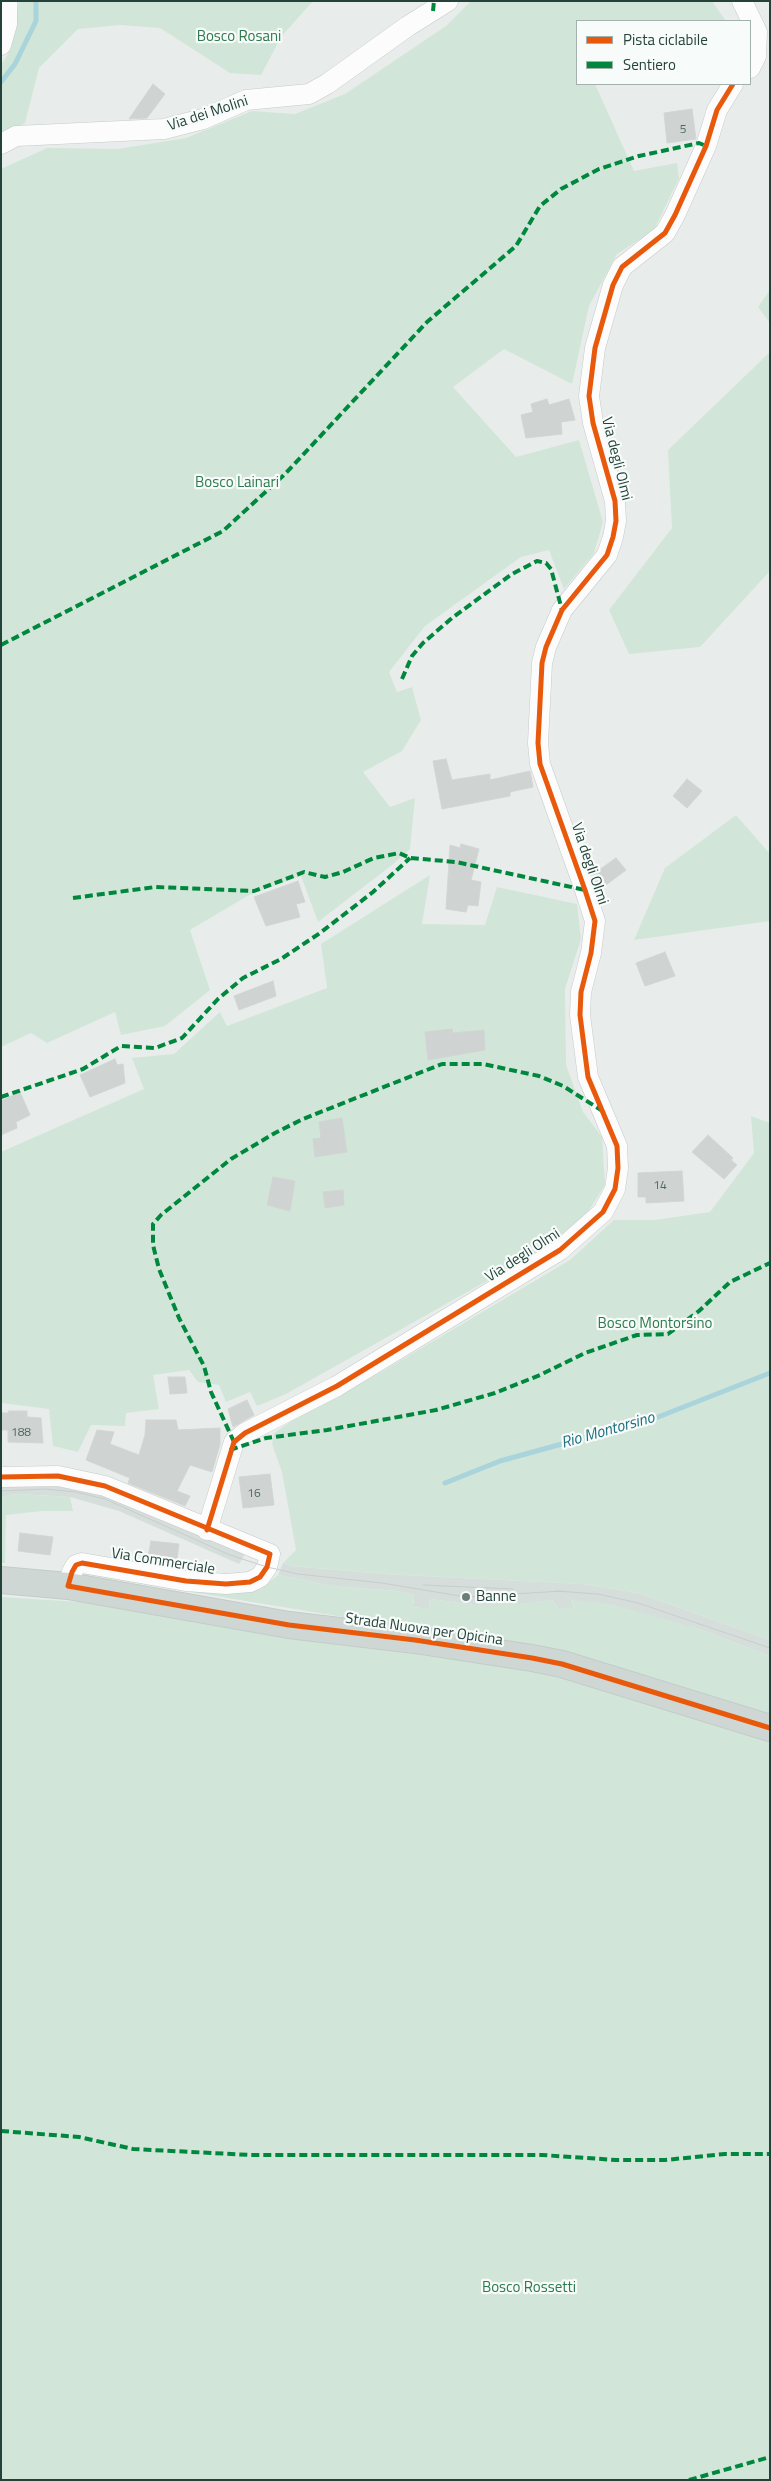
<!DOCTYPE html>
<html>
<head>
<meta charset="utf-8">
<style>
  body { margin:0 }
  #map { position:relative; width:771px; height:2481px; overflow:hidden; background:#e8edeb; font-family:"Titillium Web",sans-serif }
  canvas { display:block }
  .frame { position:absolute; inset:0; border:2px solid #24423a; pointer-events:none }
  .legend { position:absolute; left:576px; top:20px; width:175px; height:65px; box-sizing:border-box; background:#f7fbf9; border:1px solid #a3b1ad; margin:0; padding:6px 9px; list-style:none; font-size:15px; color:#24423a }
  .legend li { display:flex; align-items:center; gap:10px; height:25px }
  .legend b { width:25px; border:1px solid #a3b1ad }
</style>
</head>
<body>
<div id="map">
<canvas width="771" height="2481"></canvas>
<div class="frame"></div>
<ul class="legend">
<li><b style="height:6px;background:#e8590c"></b>Pista ciclabile</li>
<li><b style="height:6px;background:#00873e"></b>Sentiero</li>
</ul>
</div>
<script>
const c = document.querySelector('canvas').getContext('2d');
c.lineJoin = 'round';
function fillPath(path, color) {
  c.fillStyle = color;
  c.fill(path, 'evenodd');
}
function shape(rows) {
  const path = new Path2D();
  for (const r of rows) {
    path.moveTo(r[0], r[1]);
    for (let i = 2; i < r.length; i += 2) path.lineTo(r[i], r[i + 1]);
  }
  return path;
}
function trace(path, color, width, dash) {
  c.strokeStyle = color;
  c.lineWidth = width;
  c.lineCap = dash ? 'butt' : 'round';
  c.setLineDash(dash || []);
  c.stroke(path);
}
function label(font, color, halo, rows, align = 'center') {
  c.font = font + ' "Titillium Web",sans-serif';
  c.lineWidth = 4.5;
  c.setLineDash([]);
  c.textBaseline = 'middle';
  c.strokeStyle = halo;
  c.fillStyle = color;
  for (const [text, x, y, turn = 0] of rows) {
    c.save();
    c.translate(x, y);
    c.rotate((+turn || 0) * Math.PI / 180);
    c.textAlign = isNaN(turn) ? turn : align;
    if (halo) c.strokeText(text, 0, 0);
    c.fillText(text, 0, 0);
    c.restore();
  }
}
fillPath(shape([
  [59,1483,106,1492,247,1551,239,1564,119,1511,70,1497,16,1494,1,1497,1,1485],
  [283,1563,292,1566,384,1574,583,1584,638,1593,770,1640,770,1656,699,1629,571,1600,574,1609,558,1608,552,1600,513,1605,474,1605,430,1599,429,1609,413,1607,414,1595,397,1591,331,1586,278,1575]
]), '#d6dedb');
fillPath(shape([
  [19,1,313,1,281,37,261,75,230,73,160,28,120,25,78,29,39,68,25,123,1,137,1,65,11,49],
  [471,1,712,1,726,21,577,21,577,84,595,84,634,171,677,163,679,178,654,230,617,254,589,306,572,384,504,349,453,387,516,457,579,440,603,522,594,553,564,589,549,550,521,557,425,626,389,672,397,692,412,687,421,720,402,751,363,772,390,807,415,798,410,849,392,865,318,922,301,876,249,895,190,930,210,990,165,1026,121,1035,115,1012,47,1043,31,1033,1,1047,1,169,47,148,118,149,186,138,252,111,295,114,345,94,446,26],
  [770,290,770,323,758,307],
  [770,352,770,571,700,647,629,654,609,610,672,528,668,450],
  [736,815,770,854,770,921,634,940,665,868],
  [430,875,422,924,485,925,497,887,577,904,581,939,565,989,566,1065,583,1112,602,1137,605,1185,586,1215,542,1250,286,1394,257,1406,250,1392,226,1402,219,1385,198,1382,189,1370,153,1375,159,1409,126,1413,125,1426,91,1425,78,1452,53,1446,49,1409,1,1403,1,1152,144,1089,132,1058,174,1054,220,1012,227,1026,327,988,321,944],
  [751,1116,770,1123,770,1640,638,1593,583,1584,384,1574,292,1566,283,1563,296,1550,282,1472,272,1444,274,1433,299,1416,376,1375,570,1260,614,1220,654,1220,710,1212,754,1153],
  [16,1494,70,1497,73,1511,42,1511,6,1515,5,1563,1,1563,1,1497],
  [82,1574,100,1574,228,1593,261,1589,278,1575,331,1586,397,1591,414,1595,413,1607,429,1609,430,1599,474,1605,518,1604,552,1600,558,1608,574,1608,571,1600,610,1604,699,1629,770,1656,770,1715,538,1649],
  [1,1597,96,1603,236,1629,478,1659,574,1678,770,1737,770,2480,1,2480]
]), '#d1e6d8');
trace(shape([
  [1,82,15,64,36,21,36,1],
  [445,1483,500,1461,653,1419,770,1373]
]), '#a9d4db', 5);
const building = shape([
  [153,84,165,94,147,118,129,119,153,84],
  [692,109,696,139,667,143,664,113,692,109],
  [547,399,549,405,569,399,575,420,561,422,562,434,526,438,521,415,533,412,531,404,547,399],
  [446,759,452,780,490,774,490,780,530,771,533,787,510,792,510,796,442,809,433,761,446,759],
  [687,779,702,791,687,808,673,796,687,779],
  [461,844,479,849,471,880,481,882,478,906,468,905,466,912,446,909,450,845,460,848,461,844],
  [616,858,626,870,598,891,592,875,616,858],
  [298,881,305,902,296,904,300,917,266,926,254,897,298,881],
  [665,952,675,976,645,986,636,963,665,952],
  [273,981,276,996,239,1010,234,996,273,981],
  [452,1029,453,1033,484,1030,485,1050,428,1060,425,1032,452,1029],
  [115,1059,117,1065,123,1064,125,1083,90,1097,80,1075,115,1059],
  [20,1092,30,1115,16,1122,17,1128,1,1135,1,1101,20,1092],
  [342,1118,347,1152,315,1157,313,1139,321,1138,319,1122,342,1118],
  [708,1135,733,1158,731,1160,737,1165,724,1179,692,1152,708,1135],
  [682,1171,684,1201,646,1203,646,1197,638,1197,638,1173,682,1171],
  [273,1177,295,1181,290,1211,267,1205,273,1177],
  [343,1190,344,1205,325,1208,323,1192,343,1190],
  [168,1377,185,1377,187,1393,170,1394,168,1377],
  [247,1400,254,1415,233,1427,228,1409,247,1400],
  [9,1411,27,1411,27,1417,41,1418,43,1443,8,1442,8,1430,1,1430,1,1413,8,1413,9,1411],
  [146,1420,176,1420,178,1430,220,1428,220,1444,212,1472,190,1465,177,1491,190,1496,185,1506,128,1483,130,1478,86,1460,97,1430,114,1432,110,1444,139,1455,145,1435,146,1420],
  [270,1474,274,1505,243,1508,239,1477,270,1474],
  [20,1533,53,1537,50,1555,18,1551,20,1533],
  [151,1541,179,1544,176,1567,151,1563,152,1558,148,1557,151,1541]
]);
fillPath(building, '#cfd4d2');
trace(building, '#d1d6d4', 1);
const minor = shape([
  [742,1,757,32,756,56,750,68],
  [1,45,7,24,7,1],
  [1,144,16,136,164,129,203,119,246,100,309,94,327,84,408,26,448,1],
  [1,1477,58,1476,105,1486,270,1554,267,1567,260,1577,250,1582,226,1584,186,1581,82,1563,76,1565,72,1572,68,1586],
  [207,1530,234,1442,245,1433,337,1386,560,1250,603,1212,615,1189,618,1168,617,1146,588,1077,580,1015,581,992,591,953,595,921,585,890,540,764,538,743,542,663,546,647,562,610,607,555,613,537,616,521,615,501,593,423,589,396,595,348,613,285,622,267,665,233,675,215,706,146,717,110,733,84]
]);
const major = shape([
  [1,1580,68,1586,289,1625,415,1640,532,1658,562,1664,770,1728]
]);
trace(minor, '#c5cac8', 21);
trace(major, '#c3ccc9', 28);
trace(minor, '#fcfcfc', 20);
trace(major, '#cfd7d5', 26);
trace(shape([
  [1,1491,45,1489,76,1492,105,1499,230,1555,267,1567,298,1574,382,1583,466,1597,562,1591],
  [423,1585,513,1589],
  [556,1591,598,1594,638,1603,770,1648]
]), '#c9cdcc', 1);
trace(shape([
  [433,11,434,1],
  [1,645,223,531,285,474,427,322,516,246,540,206,561,189,599,169,639,156,699,143,706,146],
  [402,679,412,656,423,643,452,618,512,574,537,561,546,563,551,569,562,610],
  [73,898,155,887,254,891,304,872,325,877,343,872,374,858,399,853,410,858,456,862,585,890],
  [1,1097,83,1069,121,1046,155,1048,182,1038,218,999,243,978,281,959,320,933,373,892,410,858],
  [234,1442,211,1392,204,1366,179,1318,159,1269,153,1245,153,1224,161,1215,231,1159,275,1133,303,1119,442,1064,483,1064,539,1076,563,1086,601,1110],
  [230,1450,266,1438,327,1430,436,1410,495,1393,540,1375,585,1353,637,1335,668,1334,699,1311,730,1282,770,1263],
  [1,2131,79,2137,133,2149,251,2155,542,2155,616,2160,665,2160,725,2154,770,2154],
  [689,2480,770,2457]
]), '#00873e', 4, [8, 4]);
trace(shape([
  [1,1477,58,1476,105,1486,270,1554,267,1567,260,1577,250,1582,226,1584,186,1581,82,1563,76,1565,72,1572,68,1586,289,1625,415,1640,532,1658,562,1664,770,1728],
  [207,1530,234,1442,245,1433,337,1386,560,1250,603,1212,615,1189,618,1168,617,1146,588,1077,580,1015,581,992,591,953,595,921,585,890,540,764,538,743,542,663,546,647,562,610,607,555,613,537,616,521,615,501,593,423,589,396,595,348,613,285,622,267,665,233,675,215,706,146,717,110,733,84]
]), '#e8590c', 5);
for (const [x, y, r, color] of [
  [466,1597,5,"#697e78"]
]) {
  const dot = new Path2D();
  dot.arc(x, y, r, 0, 2 * Math.PI);
  c.fillStyle = color;
  c.fill(dot);
  trace(dot, '#f7fbf9', 2);
}
label('12px', '#506761', null, [
  ["5",683,130],
  ["14",660,1186],
  ["188",21,1433],
  ["16",254,1494]
]);
label('15px', '#2d7a4b', '#f7fbf9', [
  ["Bosco Rosani",239,37],
  ["Bosco Lainari",237,483],
  ["Bosco Montorsino",655,1324],
  ["Bosco Rossetti",529,2288]
]);
label('15px', '#24423a', '#f7fbf9', [
  ["Via dei Molini",208,114,-18],
  ["Via degli Olmi",616,459,76],
  ["Via degli Olmi",589,864,71],
  ["Via degli Olmi",523,1256,-33],
  ["Via Commerciale",163,1562,9],
  ["Strada Nuova per Opicina",424,1630,8]
]);
label('15px', '#24423a', '#f7fbf9', [
  ["Banne",476,1597]
], 'left');
label('italic 16px', '#1c6f80', '#f7fbf9', [
  ["Rio Montorsino",608,1431,-16]
]);
</script>
</body>
</html>
